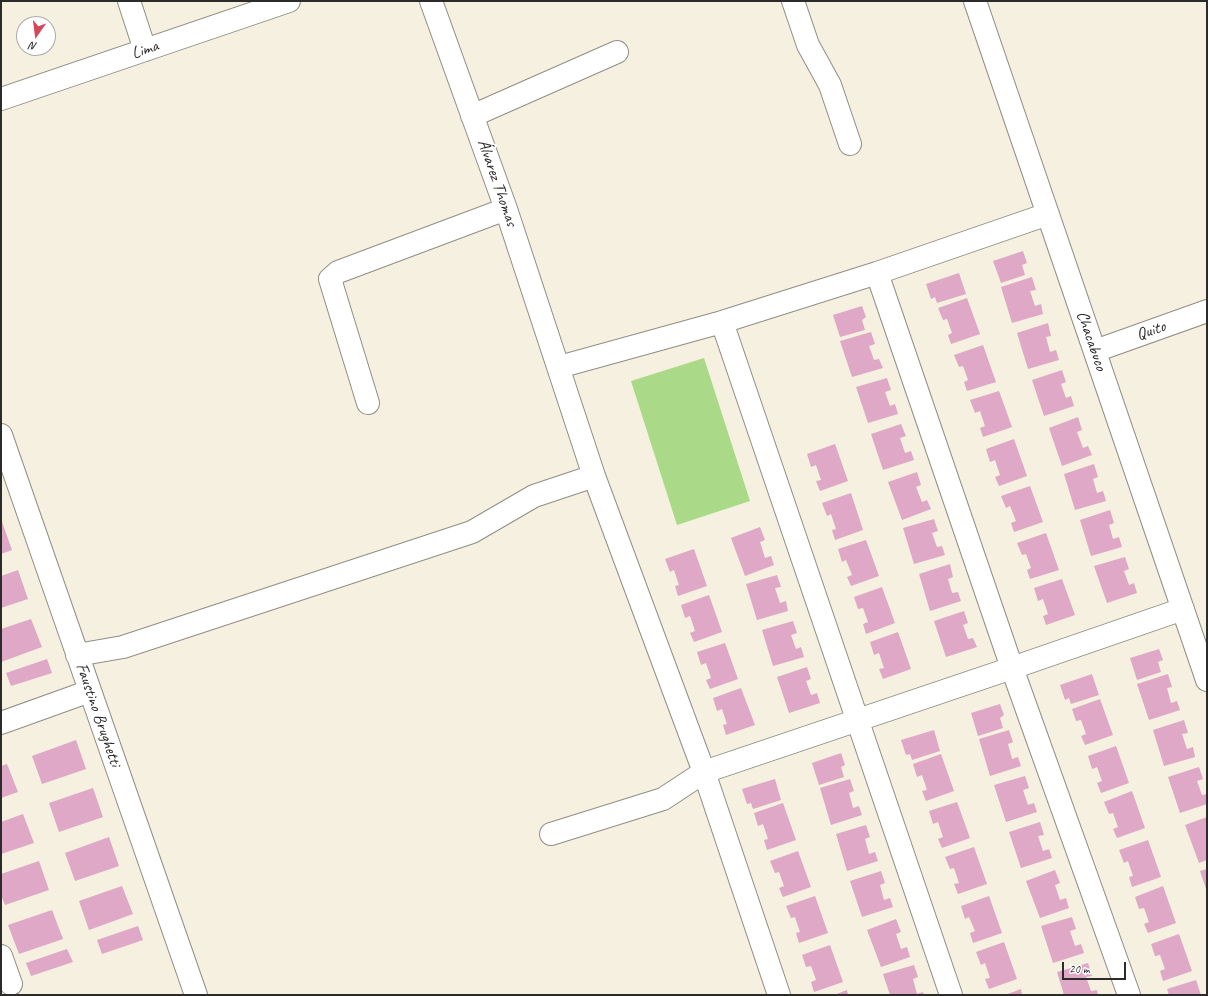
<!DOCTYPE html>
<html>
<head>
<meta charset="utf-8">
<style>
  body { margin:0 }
  #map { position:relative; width:1208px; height:996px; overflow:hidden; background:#f5f0df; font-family:Caveat,sans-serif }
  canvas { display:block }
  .frame { position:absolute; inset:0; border:2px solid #2b2b2b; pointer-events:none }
  .north { position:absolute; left:16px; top:16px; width:40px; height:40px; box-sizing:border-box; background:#fff; border:1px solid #aaa; border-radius:50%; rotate:194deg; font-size:11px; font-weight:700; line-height:16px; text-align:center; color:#2b2b2b }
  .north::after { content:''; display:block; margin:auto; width:14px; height:18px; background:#d1495b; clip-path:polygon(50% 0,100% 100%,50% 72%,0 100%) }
  .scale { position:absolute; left:1062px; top:962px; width:64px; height:18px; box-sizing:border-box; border:2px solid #2b2b2b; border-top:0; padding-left:5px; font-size:12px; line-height:14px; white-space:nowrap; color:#2b2b2b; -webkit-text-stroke:3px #fff; paint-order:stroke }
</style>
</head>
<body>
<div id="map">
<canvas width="1208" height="996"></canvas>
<div class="frame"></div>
<div class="north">N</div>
<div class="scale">20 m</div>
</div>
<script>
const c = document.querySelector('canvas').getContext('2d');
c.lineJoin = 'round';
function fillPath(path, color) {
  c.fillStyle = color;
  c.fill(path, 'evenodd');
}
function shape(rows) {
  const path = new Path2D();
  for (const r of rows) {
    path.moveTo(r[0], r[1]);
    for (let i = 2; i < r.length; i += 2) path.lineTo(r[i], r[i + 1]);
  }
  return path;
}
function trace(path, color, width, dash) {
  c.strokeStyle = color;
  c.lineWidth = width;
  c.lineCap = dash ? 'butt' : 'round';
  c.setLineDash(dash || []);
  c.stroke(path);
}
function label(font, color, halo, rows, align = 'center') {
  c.font = font + ' Caveat,sans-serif';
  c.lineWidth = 3.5;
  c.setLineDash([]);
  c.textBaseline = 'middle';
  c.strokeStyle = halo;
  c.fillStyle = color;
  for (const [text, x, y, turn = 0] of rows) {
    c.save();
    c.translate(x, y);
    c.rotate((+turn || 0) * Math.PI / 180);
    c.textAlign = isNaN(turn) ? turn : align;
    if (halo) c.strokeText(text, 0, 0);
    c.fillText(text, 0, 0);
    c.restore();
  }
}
fillPath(shape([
  [704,358,750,501,677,525,631,381]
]), '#aad987');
fillPath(shape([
  [1023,251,1027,263,1022,265,1025,275,1001,283,993,261],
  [959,273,966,294,937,303,935,297,931,299,926,284],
  [1032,277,1036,290,1030,291,1035,306,1041,304,1043,314,1012,323,1001,287],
  [967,298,980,334,951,344,948,335,952,333,947,319,943,320,938,308],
  [862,306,866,317,862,320,865,330,840,337,833,315],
  [1048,323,1051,336,1046,337,1050,352,1056,350,1059,360,1028,369,1017,333],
  [871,332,875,344,869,346,874,360,879,359,883,368,852,377,840,341],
  [983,345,996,382,967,391,964,382,968,380,963,366,959,367,954,355],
  [1062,370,1066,382,1061,384,1066,398,1071,396,1074,406,1044,416,1032,380],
  [887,378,891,390,885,392,890,406,895,404,898,414,868,423,856,387],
  [999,391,1012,427,983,437,980,428,985,426,980,411,975,413,970,400],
  [1078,417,1082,430,1077,432,1083,448,1088,446,1092,455,1062,466,1049,428],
  [901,424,906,436,900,438,905,453,911,451,914,460,883,470,871,434],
  [1014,439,1027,476,999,486,995,477,1000,475,995,460,990,462,986,449],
  [835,444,848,481,820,491,816,481,821,480,816,465,811,467,807,454],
  [1094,464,1098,477,1093,479,1097,493,1103,491,1106,501,1075,510,1064,474],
  [917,472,921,485,916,487,922,502,927,500,931,509,902,520,888,482],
  [1030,486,1043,522,1014,532,1011,523,1016,521,1010,506,1006,508,1001,496],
  [851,493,863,530,835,540,832,530,836,529,831,514,827,516,822,503],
  [1110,510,1114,523,1109,525,1113,539,1119,537,1122,547,1091,556,1080,520],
  [1,519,12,550,1,554],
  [934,519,938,531,932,533,937,547,942,546,945,555,914,564,903,528],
  [760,527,765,540,760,542,765,558,771,556,774,565,745,576,731,538],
  [1046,533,1059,570,1030,579,1027,570,1031,568,1026,554,1022,555,1017,543],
  [866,540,879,576,851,586,847,577,852,575,846,560,842,562,838,549],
  [694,549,707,586,678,596,675,586,679,585,674,570,670,572,665,559],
  [1125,557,1129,569,1124,571,1129,585,1134,583,1137,593,1107,603,1094,566],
  [950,564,953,577,948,579,952,593,958,592,961,601,930,611,919,574],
  [18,570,28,599,1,608,1,576],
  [777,575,781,587,775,588,780,603,786,601,788,611,757,620,746,584],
  [1062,579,1075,615,1046,625,1043,616,1048,614,1043,599,1038,601,1034,588],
  [882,587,895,623,866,634,863,624,868,622,863,608,858,609,854,597],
  [709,595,722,632,694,642,690,633,695,631,690,616,685,618,681,605],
  [964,611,968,623,963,625,968,639,973,638,977,647,946,657,934,621],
  [31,619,42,647,1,662,1,629],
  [793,621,797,633,791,635,796,649,801,647,804,657,773,666,762,630],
  [898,632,911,669,883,679,879,669,884,668,879,653,874,655,870,642],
  [725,643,738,679,710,689,706,680,711,678,706,663,701,665,697,652],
  [1159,649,1163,660,1158,662,1161,672,1137,680,1130,658],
  [47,659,52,673,11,686,6,673],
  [807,667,811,679,806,681,811,695,817,693,820,703,789,713,777,677],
  [1092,674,1099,695,1071,704,1069,698,1065,700,1060,685],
  [1168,674,1172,687,1167,688,1171,703,1177,701,1180,710,1149,720,1137,684],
  [741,688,755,725,726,735,723,725,727,724,722,709,717,711,713,698],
  [1100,699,1113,735,1085,745,1081,736,1086,734,1081,720,1076,721,1072,709],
  [1000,704,1004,715,1000,718,1003,728,978,736,971,713],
  [1184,720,1188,733,1182,734,1187,749,1193,747,1195,757,1164,766,1153,730],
  [934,730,940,751,912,760,910,754,906,755,901,740],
  [1009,730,1013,742,1008,744,1012,759,1018,757,1021,766,990,776,979,739],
  [76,740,86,769,42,784,32,756],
  [1116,746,1129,783,1101,793,1097,783,1102,781,1097,767,1092,769,1088,756],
  [841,753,845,765,841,767,844,777,819,785,812,763],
  [941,754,954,791,926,801,922,791,927,790,922,775,917,777,913,764],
  [7,764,18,792,1,798,1,766],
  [1199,767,1203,779,1197,781,1202,795,1207,794,1207,804,1180,813,1168,777],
  [1025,776,1029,788,1023,790,1028,805,1034,803,1037,812,1006,822,994,785],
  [775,779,781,800,753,809,751,803,747,804,742,789],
  [850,779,854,791,849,793,853,808,859,806,862,815,831,825,820,788],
  [93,788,103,817,59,832,49,803],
  [1132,791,1145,828,1117,838,1113,829,1118,827,1113,813,1109,814,1104,802],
  [957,802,970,838,942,848,938,839,943,837,938,822,933,824,929,811],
  [783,803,796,840,767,850,764,840,768,839,763,824,758,826,754,813],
  [23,814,34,843,1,854,1,822],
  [1207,817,1207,860,1199,863,1185,825],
  [1040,822,1044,835,1038,836,1043,851,1049,849,1052,858,1021,868,1009,832],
  [866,825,870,837,865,839,869,854,875,852,878,861,847,871,836,834],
  [109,837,119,866,75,881,65,853],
  [1148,840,1161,877,1132,887,1129,877,1133,876,1128,861,1124,863,1119,850],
  [974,847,987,884,958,894,954,884,959,883,954,868,950,869,945,857],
  [798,851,811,887,783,897,779,888,784,886,779,872,775,873,770,861],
  [39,861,49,890,5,905,1,895,1,874],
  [1207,869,1207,892,1200,871],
  [1055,870,1060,883,1055,885,1060,900,1066,898,1069,908,1040,918,1026,881],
  [881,871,885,883,880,885,884,900,890,898,893,907,862,917,850,881],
  [122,886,133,914,89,930,79,901],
  [1163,886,1176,923,1148,933,1144,924,1149,922,1144,908,1139,909,1135,897],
  [815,896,828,933,799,943,796,933,800,932,795,917,791,918,786,906],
  [989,896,1002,933,973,943,970,933,975,931,969,917,965,919,961,906],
  [52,910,63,939,19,954,8,925],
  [1072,917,1076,929,1070,931,1075,946,1081,944,1084,953,1053,963,1041,926],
  [896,919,901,932,896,934,901,949,907,947,910,957,881,967,867,930],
  [138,926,143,940,102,954,97,940],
  [1179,934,1192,971,1163,981,1160,971,1165,969,1160,955,1155,956,1151,944],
  [1004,942,1017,979,989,989,985,979,990,978,985,963,981,965,976,952],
  [830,945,843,982,814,992,811,982,816,980,811,966,806,967,802,955],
  [67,949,73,962,31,976,26,963],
  [1088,963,1092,976,1086,977,1091,991,1097,990,1098,995,1064,995,1057,972],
  [914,965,918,977,913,979,917,994,923,992,924,995,890,995,883,974],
  [1196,980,1201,995,1169,995,1167,989],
  [1021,989,1022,995,1005,995],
  [847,990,848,995,834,995]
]), '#dea8c6');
const minor = shape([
  [129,1,145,50],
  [431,1,506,209,594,476,704,772,779,995],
  [793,1,808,45,830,85,850,144],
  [975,1,1207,680],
  [1,99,289,1],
  [472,116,617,52],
  [877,273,1012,668,1129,995],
  [722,322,951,995],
  [1095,351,1207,311],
  [559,367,722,322,877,273,1048,214],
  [368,403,330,279,338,272,506,209],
  [1,435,196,995],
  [77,655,123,647,472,532,534,496,594,476],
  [1,723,90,691],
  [551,834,663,799,704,772,1012,668,1183,609],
  [1,956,11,984]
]);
trace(minor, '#908e85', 24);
trace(minor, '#fff', 22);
label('17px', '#2b2b2b', '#fff', [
  ["Lima",145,50,-19],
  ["Álvarez Thomas",497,183,71],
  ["Quito",1151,331,-19],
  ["Chacabuco",1091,341,71],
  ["Faustino Brughetti",98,715,71]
]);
</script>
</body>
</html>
